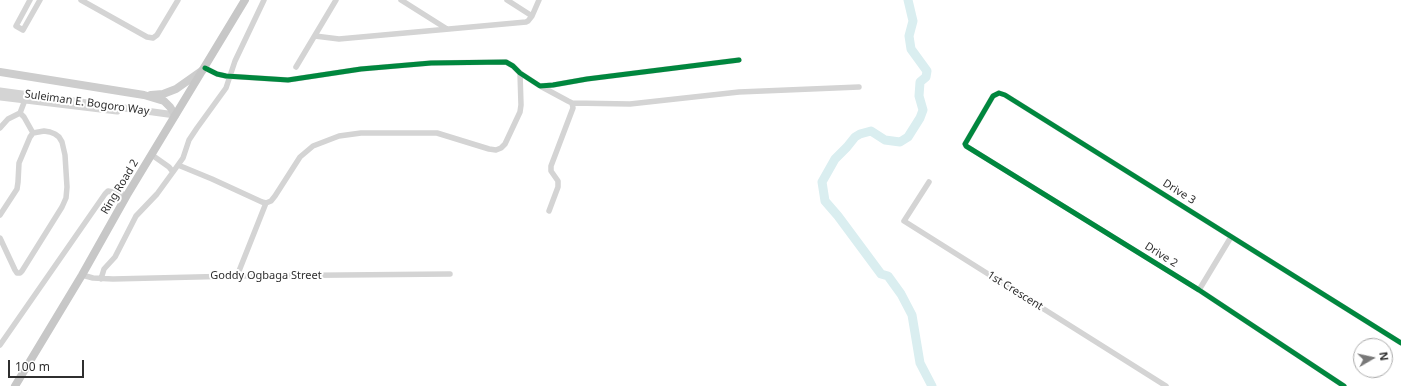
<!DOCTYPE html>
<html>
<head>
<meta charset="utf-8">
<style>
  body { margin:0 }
  #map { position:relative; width:1401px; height:386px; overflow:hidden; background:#fff; font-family:"Noto Sans",sans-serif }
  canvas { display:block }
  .north { position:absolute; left:1353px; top:338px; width:40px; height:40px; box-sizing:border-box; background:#fff; border:1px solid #acacac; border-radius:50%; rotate:81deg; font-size:11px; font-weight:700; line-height:16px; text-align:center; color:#2f2f2f }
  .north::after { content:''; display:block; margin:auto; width:14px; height:18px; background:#787878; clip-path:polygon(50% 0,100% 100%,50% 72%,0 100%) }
  .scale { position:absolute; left:8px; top:360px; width:76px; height:18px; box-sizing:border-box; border:2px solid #2f2f2f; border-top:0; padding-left:5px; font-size:12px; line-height:14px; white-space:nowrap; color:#2f2f2f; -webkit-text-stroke:3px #fff; paint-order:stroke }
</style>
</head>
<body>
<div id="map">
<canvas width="1401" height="386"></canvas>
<div class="north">N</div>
<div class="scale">100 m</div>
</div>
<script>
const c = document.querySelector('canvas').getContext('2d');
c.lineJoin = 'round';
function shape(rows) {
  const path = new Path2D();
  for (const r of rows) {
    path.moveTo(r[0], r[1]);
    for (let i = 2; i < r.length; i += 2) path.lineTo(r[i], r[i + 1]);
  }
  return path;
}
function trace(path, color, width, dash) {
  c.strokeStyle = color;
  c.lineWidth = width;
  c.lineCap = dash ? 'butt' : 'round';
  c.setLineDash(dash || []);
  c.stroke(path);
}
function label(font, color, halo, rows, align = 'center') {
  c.font = font + ' "Noto Sans",sans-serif';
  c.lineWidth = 4;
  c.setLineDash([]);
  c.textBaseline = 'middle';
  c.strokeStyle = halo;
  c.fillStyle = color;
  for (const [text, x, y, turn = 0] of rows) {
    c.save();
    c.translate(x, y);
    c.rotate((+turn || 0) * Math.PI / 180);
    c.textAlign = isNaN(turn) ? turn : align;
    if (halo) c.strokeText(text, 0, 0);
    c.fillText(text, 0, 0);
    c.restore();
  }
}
trace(shape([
  [908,0,913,21,909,36,911,49,927,71,926,77,920,82,919,96,923,110,920,118,908,137,900,142,885,140,871,131,860,134,855,137,847,147,835,159,822,182,825,201,838,216,881,274,888,276,901,294,912,315,920,363,932,386]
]), '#daeef0', 9);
trace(shape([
  [30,0,16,26,23,30,40,0],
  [81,0,147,37,153,38,157,35,178,0],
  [401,0,447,29],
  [507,0,532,16],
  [315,36,339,39,526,22,528,21,532,16,539,0],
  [296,67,336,0],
  [205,68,217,74,226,76,288,80,361,69,431,63,506,62,513,66,520,73,540,86,553,85,587,79,739,60],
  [542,87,568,101,572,103,573,108,551,166,551,171,558,181,558,187,549,211],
  [572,103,630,104,739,92,859,87],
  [20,113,24,117,33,133],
  [0,128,8,119,20,113,25,100],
  [152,155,169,167,173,172,183,158,189,140,197,128,226,88,235,61,264,0],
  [178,165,212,179,262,202,266,203,271,201,275,196,300,157,313,146,339,136,361,133,437,133,489,149,496,150,501,148,505,144,520,112,521,105,520,73],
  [929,182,904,221,1166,386],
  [0,215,17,189,18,182,19,163,30,137,33,133,44,131,50,132,55,134,59,137,62,142,65,155,67,187,66,198,62,207,22,271,20,273,17,273,15,270,0,238],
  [82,275,93,278,113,279,237,276,450,274],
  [237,276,266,203],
  [101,279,104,269,115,257,136,216,157,194,173,172],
  [1199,290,1231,237],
  [0,345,105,194,108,191,127,195],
  [1344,386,1199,290,966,146,965,144,993,96,999,93,1005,95,1401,343]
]), '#d4d4d4', 5.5);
trace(shape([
  [0,91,175,115],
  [0,97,117,111]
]), '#d4d4d4', 7);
trace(shape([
  [0,72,144,95,164,101,170,107,175,115],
  [151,95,163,94,176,89,203,70]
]), '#cdcdcd', 8);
trace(shape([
  [15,386,82,275,127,195,245,0]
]), '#c7c7c7', 8);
trace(shape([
  [205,68,217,74,226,76,288,80,361,69,431,63,506,62,513,66,520,73,540,86,553,85,587,79,739,60],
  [1344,386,1199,290,966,146,965,144,993,96,999,93,1005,95,1401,343]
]), '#00873e', 5);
label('11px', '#2f2f2f', '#fff', [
  ["Suleiman E. Bogoro Way",87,103,8],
  ["Ring Road 2",120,187,-59],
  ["Drive 3",1179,192,32],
  ["Drive 2",1161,255,32],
  ["Goddy Ogbaga Street",266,276],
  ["1st Crescent",1015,291,32]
]);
</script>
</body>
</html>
